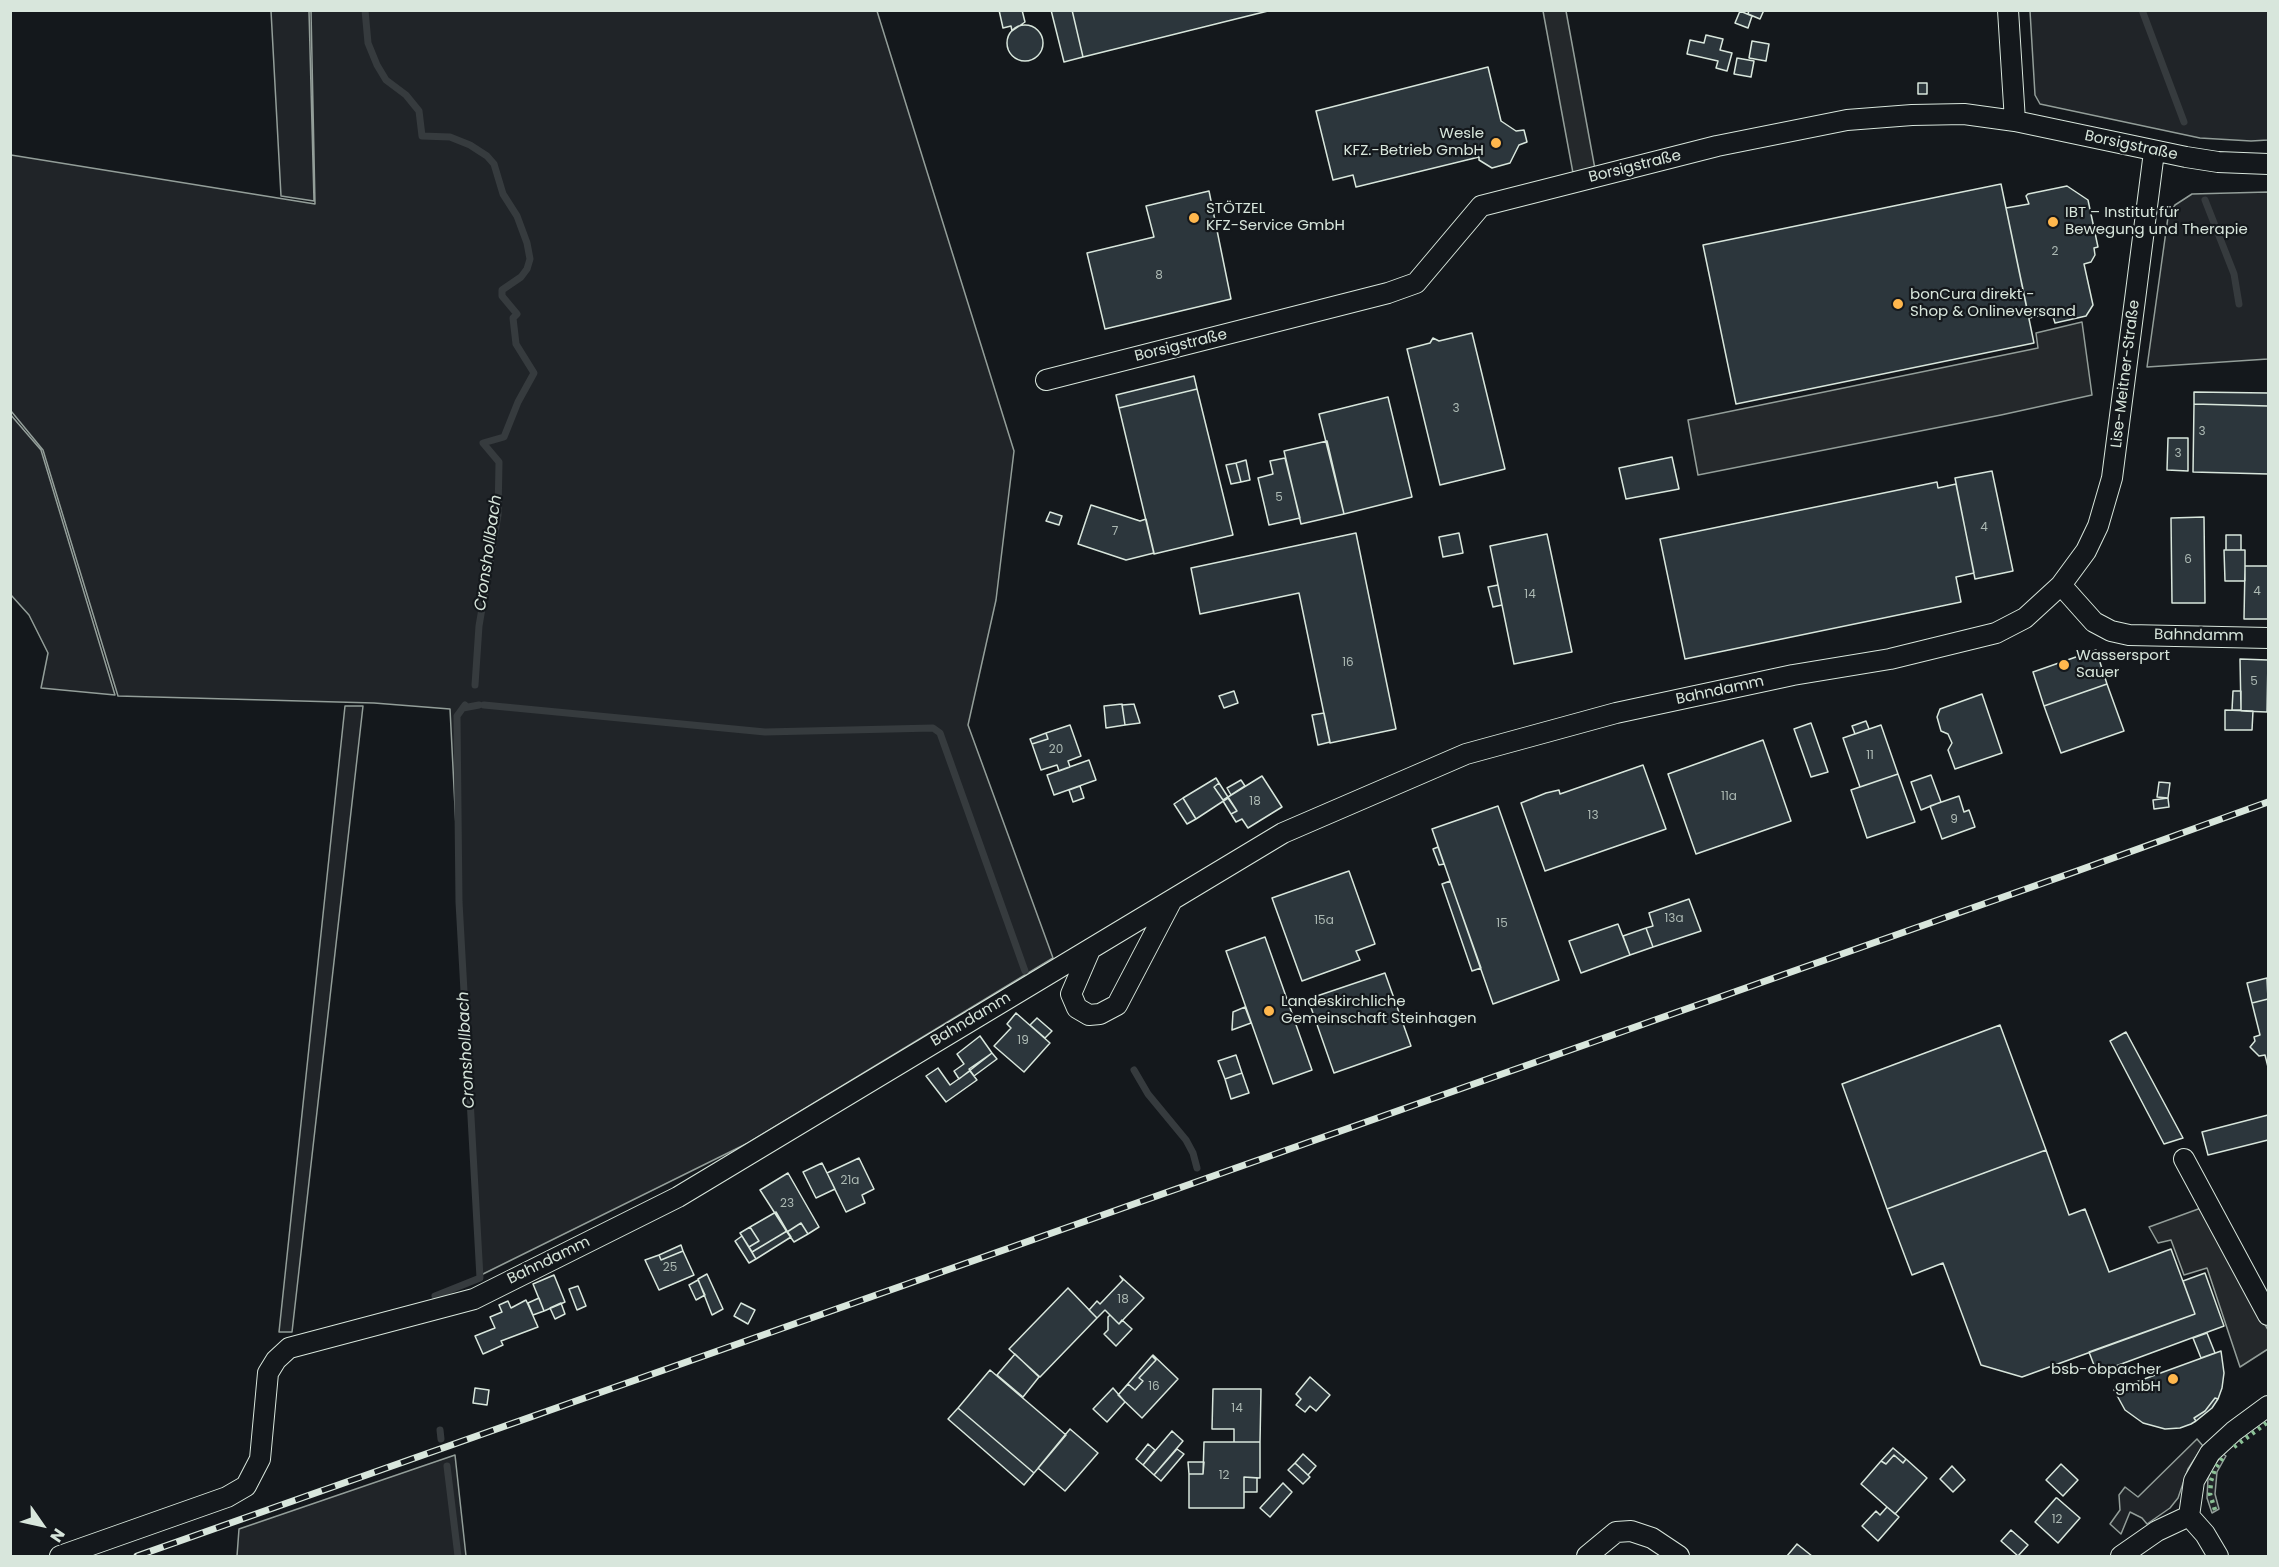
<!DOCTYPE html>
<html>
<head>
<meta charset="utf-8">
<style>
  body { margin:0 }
  #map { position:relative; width:2279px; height:1567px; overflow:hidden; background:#14181c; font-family:Poppins,sans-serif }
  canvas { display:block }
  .frame { position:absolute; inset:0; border:12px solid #d8e6dc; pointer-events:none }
  .north { position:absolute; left:12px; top:1495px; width:60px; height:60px; -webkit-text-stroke:4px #14181c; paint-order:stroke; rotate:124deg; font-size:16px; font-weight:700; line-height:24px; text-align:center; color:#d8e6dc }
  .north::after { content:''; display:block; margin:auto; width:21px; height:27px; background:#d8e6dc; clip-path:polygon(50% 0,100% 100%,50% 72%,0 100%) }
</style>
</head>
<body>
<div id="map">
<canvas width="2279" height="1567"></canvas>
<div class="frame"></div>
<div class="north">N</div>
</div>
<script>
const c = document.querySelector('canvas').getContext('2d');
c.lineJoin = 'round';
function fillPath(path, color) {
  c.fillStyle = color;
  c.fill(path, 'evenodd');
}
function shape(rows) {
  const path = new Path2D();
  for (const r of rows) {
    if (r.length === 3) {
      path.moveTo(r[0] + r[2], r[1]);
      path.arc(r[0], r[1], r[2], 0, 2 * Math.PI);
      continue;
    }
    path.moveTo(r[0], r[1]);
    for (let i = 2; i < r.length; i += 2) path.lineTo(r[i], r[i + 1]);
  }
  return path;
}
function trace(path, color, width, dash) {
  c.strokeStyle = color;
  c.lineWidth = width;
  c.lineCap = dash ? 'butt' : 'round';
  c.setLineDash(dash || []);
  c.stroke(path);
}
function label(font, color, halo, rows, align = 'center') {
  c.font = font + ' Poppins,sans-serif';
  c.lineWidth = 4.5;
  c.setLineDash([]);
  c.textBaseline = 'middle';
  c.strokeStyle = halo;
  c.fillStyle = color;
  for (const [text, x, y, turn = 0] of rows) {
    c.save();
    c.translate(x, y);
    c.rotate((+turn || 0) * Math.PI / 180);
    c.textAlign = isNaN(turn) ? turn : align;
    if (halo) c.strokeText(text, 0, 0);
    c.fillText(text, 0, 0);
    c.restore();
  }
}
const green = shape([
  [271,11,309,11,314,201,281,196,271,11],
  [311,11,877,11,1014,451,996,600,968,725,1053,958,748,1143,479,1276,450,709,374,703,118,696,43,450,11,411,11,155,315,204,311,11],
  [2030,11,2268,11,2268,140,2251,141,2200,138,2040,104,2035,95,2030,11],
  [2268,192,2268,359,2147,367,2168,217,2175,205,2192,194,2268,192],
  [10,414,41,450,115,695,41,688,48,653,29,615,11,595,10,414],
  [345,706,363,706,292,1332,279,1332,345,706],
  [2197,1439,2203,1446,2188,1469,2178,1498,2170,1508,2147,1524,2142,1518,2130,1512,2121,1534,2110,1524,2120,1510,2119,1495,2125,1487,2138,1497,2197,1439],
  [2223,1454,2226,1456,2217,1472,2215,1494,2219,1509,2212,1513,2207,1498,2208,1478,2211,1469,2223,1454],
  [455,1455,466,1556,237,1556,239,1529,455,1455]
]);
fillPath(green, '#202428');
trace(green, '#939e99', 1.5);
const parking = shape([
  [1543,11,1566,11,1595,169,1573,173,1543,11],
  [2082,322,2092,395,2001,415,1698,475,1688,420,2038,348,2036,333,2082,322],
  [2201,1208,2268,1330,2268,1349,2240,1367,2207,1268,2184,1275,2171,1240,2158,1243,2149,1227,2201,1208]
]);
fillPath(parking, '#24282b');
trace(parking, '#939e99', 1.5);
trace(shape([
  [365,10,368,43,377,65,386,80,406,95,419,111,422,136,450,137,470,145,487,156,494,164,503,194,517,216,527,243,530,259,527,269,521,277,502,290,502,296,517,314,513,318,516,344,534,373,518,402,504,437,483,443,499,462,498,515,479,626,475,685],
  [2142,10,2184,122],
  [2205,200,2234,274,2239,304],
  [484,705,765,732,933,728,940,733,1025,971],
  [463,708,479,705],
  [1134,1070,1148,1094,1186,1140,1193,1153,1197,1168],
  [435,1296,480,1278,459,902,457,716,465,705],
  [440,1430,441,1439],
  [447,1466,458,1556]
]), '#363b3e', 7);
const building = shape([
  [999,10,1022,10,1025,22,1012,31,1011,26,1003,28,999,10],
  [1051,10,1072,10,1083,57,1064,62,1051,10],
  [1072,10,1272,10,1083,57,1072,10],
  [1749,10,1764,10,1760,19,1748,14,1749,10],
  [1740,11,1752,16,1748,28,1735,23,1740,11],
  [1025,43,18],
  [1706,35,1723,39,1720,50,1732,53,1727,71,1716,68,1718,61,1687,54,1690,40,1704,43,1706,35],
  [1752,41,1769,44,1766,61,1749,58,1752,41],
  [1737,58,1754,61,1751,77,1734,74,1737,58],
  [1488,67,1501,121,1516,131,1524,130,1527,142,1519,145,1510,163,1492,168,1479,160,1479,157,1356,187,1353,175,1333,180,1316,111,1488,67],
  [1918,83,1927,83,1927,94,1918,94,1918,83],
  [2001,184,2034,343,1736,404,1703,245,2001,184],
  [2067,186,2088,200,2098,247,2094,248,2095,255,2091,262,2084,264,2093,305,2086,316,2055,323,2052,313,2029,318,2006,208,2029,204,2026,196,2028,194,2067,186],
  [1209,191,1231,299,1105,329,1087,253,1154,237,1146,206,1209,191],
  [1472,333,1505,469,1440,485,1407,349,1430,343,1433,338,1439,341,1472,333],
  [1194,376,1197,389,1119,408,1116,395,1194,376],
  [1197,389,1233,535,1154,554,1119,408,1197,389],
  [2194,392,2268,393,2268,406,2194,404,2194,392],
  [1388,397,1412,497,1344,514,1319,414,1388,397],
  [2194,404,2268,406,2268,474,2193,472,2194,404],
  [2168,438,2188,438,2188,471,2167,470,2168,438],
  [1327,441,1344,514,1301,524,1284,451,1327,441],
  [1672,457,1679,489,1626,499,1619,468,1672,457],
  [1285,458,1300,518,1269,525,1258,478,1273,474,1270,461,1285,458],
  [1246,460,1250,480,1241,482,1236,463,1246,460],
  [1236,463,1241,482,1231,484,1226,465,1236,463],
  [1992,471,2013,571,1975,579,1955,478,1992,471],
  [1937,482,1938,488,1956,484,1974,573,1956,577,1961,602,1685,659,1660,539,1937,482],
  [1091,505,1140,521,1146,519,1154,553,1126,560,1078,544,1091,505],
  [1050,512,1062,516,1059,525,1046,521,1050,512],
  [2204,517,2205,603,2172,603,2171,518,2204,517],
  [1356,533,1396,729,1330,743,1299,593,1200,614,1191,568,1356,533],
  [1459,533,1463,553,1443,557,1439,537,1459,533],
  [1547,534,1572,652,1514,664,1490,546,1547,534],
  [2226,535,2241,535,2241,550,2226,550,2226,535],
  [2224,550,2245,550,2245,581,2225,581,2224,550],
  [2245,566,2268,566,2268,619,2244,619,2245,566],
  [1498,585,1502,605,1493,607,1488,587,1498,585],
  [2096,650,2107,684,2044,706,2033,672,2096,650],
  [2240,659,2268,660,2267,712,2241,711,2240,659],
  [2107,684,2124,731,2061,753,2044,706,2107,684],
  [1234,691,1238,703,1224,708,1219,696,1234,691],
  [2233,691,2241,691,2241,710,2232,710,2233,691],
  [1982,694,2002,753,1955,769,1948,750,1952,743,1948,734,1941,731,1937,717,1940,709,1982,694],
  [1122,704,1125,725,1106,728,1104,706,1122,704],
  [1134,704,1140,723,1125,725,1122,705,1134,704],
  [2225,710,2253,711,2252,730,2225,730,2225,710],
  [1324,713,1330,742,1318,745,1312,715,1324,713],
  [1866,721,1869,729,1855,734,1852,726,1866,721],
  [1811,723,1828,772,1811,777,1794,729,1811,723],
  [1070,725,1081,756,1068,761,1070,767,1059,771,1057,765,1041,770,1032,744,1048,739,1046,733,1070,725],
  [1881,725,1898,774,1860,787,1843,738,1881,725],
  [1046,733,1048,739,1032,744,1030,739,1046,733],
  [1763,740,1791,821,1696,854,1668,774,1763,740],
  [1089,760,1096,780,1054,795,1047,775,1089,760],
  [1643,765,1666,829,1545,871,1521,803,1546,793,1559,790,1560,794,1643,765],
  [1898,774,1915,822,1867,838,1851,790,1898,774],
  [1931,775,1941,802,1921,810,1911,782,1931,775],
  [1262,776,1282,807,1248,828,1242,819,1236,822,1231,814,1237,811,1228,797,1262,776],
  [1216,778,1219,783,1214,787,1223,800,1228,798,1196,819,1183,798,1216,778],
  [1241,780,1245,786,1231,795,1227,788,1241,780],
  [2159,782,2170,783,2168,798,2157,797,2159,782],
  [1219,783,1228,797,1223,800,1214,787,1219,783],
  [1080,786,1084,798,1073,802,1069,790,1080,786],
  [1959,796,1964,812,1969,810,1975,827,1942,839,1930,806,1959,796],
  [1183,798,1196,819,1187,824,1174,804,1183,798],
  [1228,798,1237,811,1231,814,1223,801,1228,798],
  [2168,798,2169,807,2154,809,2153,800,2168,798],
  [1498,806,1559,980,1493,1004,1432,829,1498,806],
  [1438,847,1444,864,1439,865,1433,849,1438,847],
  [1349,871,1375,944,1356,951,1360,960,1302,981,1272,898,1349,871],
  [1450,881,1481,968,1472,971,1442,884,1450,881],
  [1689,899,1701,931,1653,947,1646,928,1653,926,1649,913,1689,899],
  [1618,924,1630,955,1581,973,1569,941,1618,924],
  [1646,928,1653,947,1630,955,1623,936,1646,928],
  [1265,937,1312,1070,1273,1084,1226,951,1265,937],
  [1385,973,1411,1046,1334,1073,1308,999,1385,973],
  [2267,978,2268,999,2252,1003,2247,983,2267,978],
  [2268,999,2268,1067,2265,1055,2259,1056,2250,1047,2255,1041,2254,1037,2260,1035,2252,1003,2268,999],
  [1245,1007,1251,1023,1232,1030,1233,1012,1245,1007],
  [1016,1013,1050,1043,1024,1072,994,1046,1011,1028,1007,1024,1016,1013],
  [1037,1018,1052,1031,1045,1038,1030,1025,1037,1018],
  [2000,1025,2046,1150,1887,1209,1842,1084,2000,1025],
  [2126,1032,2183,1138,2164,1144,2110,1041,2126,1032],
  [980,1036,992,1053,959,1079,954,1071,964,1064,957,1054,980,1036],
  [992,1053,997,1059,974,1076,969,1069,992,1053],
  [1236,1055,1242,1073,1225,1079,1218,1061,1236,1055],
  [938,1068,950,1085,970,1071,977,1080,946,1102,926,1076,938,1068],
  [1242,1073,1249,1093,1231,1099,1225,1079,1242,1073],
  [2268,1115,2268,1140,2208,1155,2202,1132,2268,1115],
  [2046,1150,2069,1215,2085,1209,2109,1272,2171,1249,2195,1314,2022,1377,1981,1365,1943,1263,1912,1275,1887,1209,2046,1150],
  [859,1158,874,1189,862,1195,865,1203,846,1212,827,1173,859,1158],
  [822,1163,835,1189,816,1198,803,1172,822,1163],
  [788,1173,819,1227,808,1234,801,1223,787,1232,760,1190,788,1173],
  [776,1212,787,1231,752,1252,749,1247,759,1241,750,1227,776,1212],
  [801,1223,808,1234,794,1242,787,1232,801,1223],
  [750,1227,759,1241,749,1247,740,1233,750,1227],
  [787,1231,791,1237,756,1259,752,1252,787,1231],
  [742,1236,756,1259,749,1263,735,1241,742,1236],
  [681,1245,683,1251,661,1260,659,1255,681,1245],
  [683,1251,694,1275,659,1290,645,1260,659,1255,661,1260,683,1251],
  [2205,1273,2224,1326,2097,1373,2089,1352,2195,1314,2183,1281,2205,1273],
  [707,1274,723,1309,712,1315,698,1279,707,1274],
  [554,1275,565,1302,544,1311,533,1284,554,1275],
  [1120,1276,1144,1298,1119,1324,1105,1310,1097,1318,1089,1310,1097,1301,1100,1304,1123,1280,1120,1276],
  [698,1280,705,1295,696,1300,689,1285,698,1280],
  [578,1286,586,1306,577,1310,569,1289,578,1286],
  [1068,1288,1097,1318,1040,1377,1009,1349,1068,1288],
  [539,1298,544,1311,533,1315,528,1303,539,1298],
  [526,1300,538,1327,501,1341,503,1345,483,1354,475,1336,495,1328,490,1317,502,1312,499,1305,508,1301,511,1308,526,1300],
  [561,1303,565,1314,555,1319,550,1308,561,1303],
  [741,1303,755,1310,748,1324,734,1316,741,1303],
  [1110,1315,1119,1324,1122,1320,1132,1329,1116,1346,1104,1334,1108,1330,1108,1317,1110,1315],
  [2207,1333,2215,1353,2201,1358,2193,1338,2207,1333],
  [2221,1351,2224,1373,2222,1388,2218,1399,2215,1398,2205,1411,2194,1418,2196,1421,2191,1424,2180,1428,2165,1429,2143,1423,2125,1410,2114,1390,2221,1351],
  [1015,1354,1039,1377,1023,1397,997,1375,1015,1354],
  [1153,1355,1178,1379,1142,1418,1118,1395,1128,1384,1135,1390,1143,1381,1139,1378,1156,1360,1153,1355],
  [1152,1356,1156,1360,1139,1378,1143,1381,1135,1390,1128,1384,1119,1394,1152,1356],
  [990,1370,1066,1435,1034,1473,958,1408,990,1370],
  [1310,1377,1330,1395,1316,1411,1310,1406,1305,1412,1296,1405,1301,1399,1296,1394,1310,1377],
  [475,1388,489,1390,487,1405,473,1403,475,1388],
  [1113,1388,1125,1402,1107,1422,1093,1409,1113,1388],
  [1213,1389,1261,1389,1260,1442,1234,1442,1234,1429,1212,1429,1213,1389],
  [2215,1398,2218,1399,2212,1408,2196,1421,2194,1418,2205,1411,2215,1398],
  [958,1408,1034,1473,1024,1485,948,1419,958,1408],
  [1070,1429,1098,1453,1065,1491,1038,1468,1070,1429],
  [1172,1431,1183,1441,1154,1475,1143,1465,1172,1431],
  [1204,1442,1260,1442,1260,1478,1244,1477,1244,1508,1189,1508,1189,1474,1203,1474,1204,1442],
  [1148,1444,1155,1450,1143,1465,1136,1459,1148,1444],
  [1893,1448,1906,1459,1903,1463,1894,1455,1886,1464,1881,1461,1893,1448],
  [1177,1449,1184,1454,1161,1481,1154,1475,1177,1449],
  [1303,1454,1316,1466,1308,1475,1295,1463,1303,1454],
  [1894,1455,1903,1463,1906,1459,1927,1478,1895,1514,1861,1484,1881,1461,1886,1464,1894,1455],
  [1188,1462,1204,1462,1203,1474,1189,1474,1188,1462],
  [1295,1463,1310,1477,1303,1484,1288,1470,1295,1463],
  [2061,1464,2078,1480,2063,1496,2046,1480,2061,1464],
  [1952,1466,1965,1480,1953,1492,1940,1479,1952,1466],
  [1244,1477,1257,1478,1257,1492,1244,1492,1244,1477],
  [1283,1483,1292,1492,1270,1517,1260,1508,1283,1483],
  [2056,1498,2057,1498,2080,1518,2058,1543,2035,1522,2056,1498],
  [1887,1507,1899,1517,1878,1541,1862,1526,1876,1511,1880,1515,1887,1507],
  [2011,1530,2028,1545,2018,1556,2001,1541,2011,1530],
  [1797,1544,1812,1556,1787,1556,1797,1544]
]);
fillPath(building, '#2c363c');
trace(building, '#d8e6dc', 1.5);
const street = shape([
  [2008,10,2015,121],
  [1046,380,1388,293,1416,283,1481,206,1717,146,1847,120,1912,115,1964,114,2015,121,2186,157,2218,162,2268,164],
  [2061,585,2094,622,2111,631,2129,635,2268,638],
  [1090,950,1071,994,1077,1008,1089,1015,1100,1014,1117,1005,1172,900],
  [2184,1159,2268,1315],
  [2189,1516,2194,1481,2210,1453,2234,1431,2268,1406],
  [2189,1516,2205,1534,2218,1556],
  [60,1556,227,1497,246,1486,260,1459,268,1373,276,1360,289,1348,474,1299,678,1197,1283,833,1466,754,1616,713,1793,675,1890,659,1996,633,2025,618,2061,585,2086,551,2098,526,2112,478,2154,152],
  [1587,1556,1616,1532,1631,1531,1652,1538,1679,1556],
  [2121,1556,2157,1531,2189,1516]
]);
trace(street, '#d8e6dc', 22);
trace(street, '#14181c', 20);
const rail = shape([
  [137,1556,2077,871,2268,802]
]);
trace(rail, '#d8e6dc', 7);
trace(rail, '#14181c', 4.5, [14]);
trace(shape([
  [2234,1447,2268,1422],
  [2215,1510,2210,1494,2211,1481,2215,1469,2224,1456]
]), '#8ac095', 4.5, [3, 4.5]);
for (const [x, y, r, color] of [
  [1496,143,6,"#ffb74d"],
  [1194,218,6,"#ffb74d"],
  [2053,222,6,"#ffb74d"],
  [1898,304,6,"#ffb74d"],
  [2064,665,6,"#ffb74d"],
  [1269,1011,6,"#ffb74d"],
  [2173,1379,6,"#ffb74d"]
]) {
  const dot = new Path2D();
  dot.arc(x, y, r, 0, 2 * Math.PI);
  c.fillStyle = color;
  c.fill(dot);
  trace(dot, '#14181c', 2);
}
label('12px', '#adbab4', null, [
  ["2",2055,252],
  ["8",1159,276],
  ["3",1456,409],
  ["3",2202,432],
  ["3",2178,454],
  ["5",1279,498],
  ["4",1984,528],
  ["7",1115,532],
  ["6",2188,560],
  ["4",2257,592],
  ["14",1530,595],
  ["16",1348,663],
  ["5",2254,682],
  ["20",1056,750],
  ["11",1870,756],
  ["11a",1729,797],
  ["18",1255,802],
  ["13",1593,816],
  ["9",1954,820],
  ["13a",1674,919],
  ["15a",1324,921],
  ["15",1502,924],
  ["19",1023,1041],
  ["21a",850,1181],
  ["23",787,1204],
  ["25",670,1268],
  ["18",1123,1300],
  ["16",1154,1387],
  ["14",1237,1409],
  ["12",1224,1476],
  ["12",2057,1520]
]);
label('15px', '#d8e6dc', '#14181c', [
  ["Wesle",1484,134,"right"],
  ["KFZ.-Betrieb GmbH",1484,151,"right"],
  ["STÖTZEL",1206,209],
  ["KFZ-Service GmbH",1206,226],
  ["IBT – Institut für",2065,213],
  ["Bewegung und Therapie",2065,230],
  ["bonCura direkt -",1910,295],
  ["Shop & Onlineversand",1910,312],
  ["Wassersport",2076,656],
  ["Sauer",2076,673],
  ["Landeskirchliche",1281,1002],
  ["Gemeinschaft Steinhagen",1281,1019],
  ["bsb-obpacher",2161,1370,"right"],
  ["gmbH",2161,1387,"right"]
], 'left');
label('15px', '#d8e6dc', '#14181c', [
  ["Borsigstraße",2131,146,12],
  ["Borsigstraße",1635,167,-14],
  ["Borsigstraße",1181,346,-14],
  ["Lise-Meitner-Straße",2126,374,-83],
  ["Bahndamm",2199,636,1],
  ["Bahndamm",1720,691,-12],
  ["Bahndamm",971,1020,-31],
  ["Bahndamm",549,1261,-26]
]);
label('italic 16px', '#d8e6dc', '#14181c', [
  ["Cronshollbach",489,553,-82],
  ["Cronshollbach",467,1050,-93]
]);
</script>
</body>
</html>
